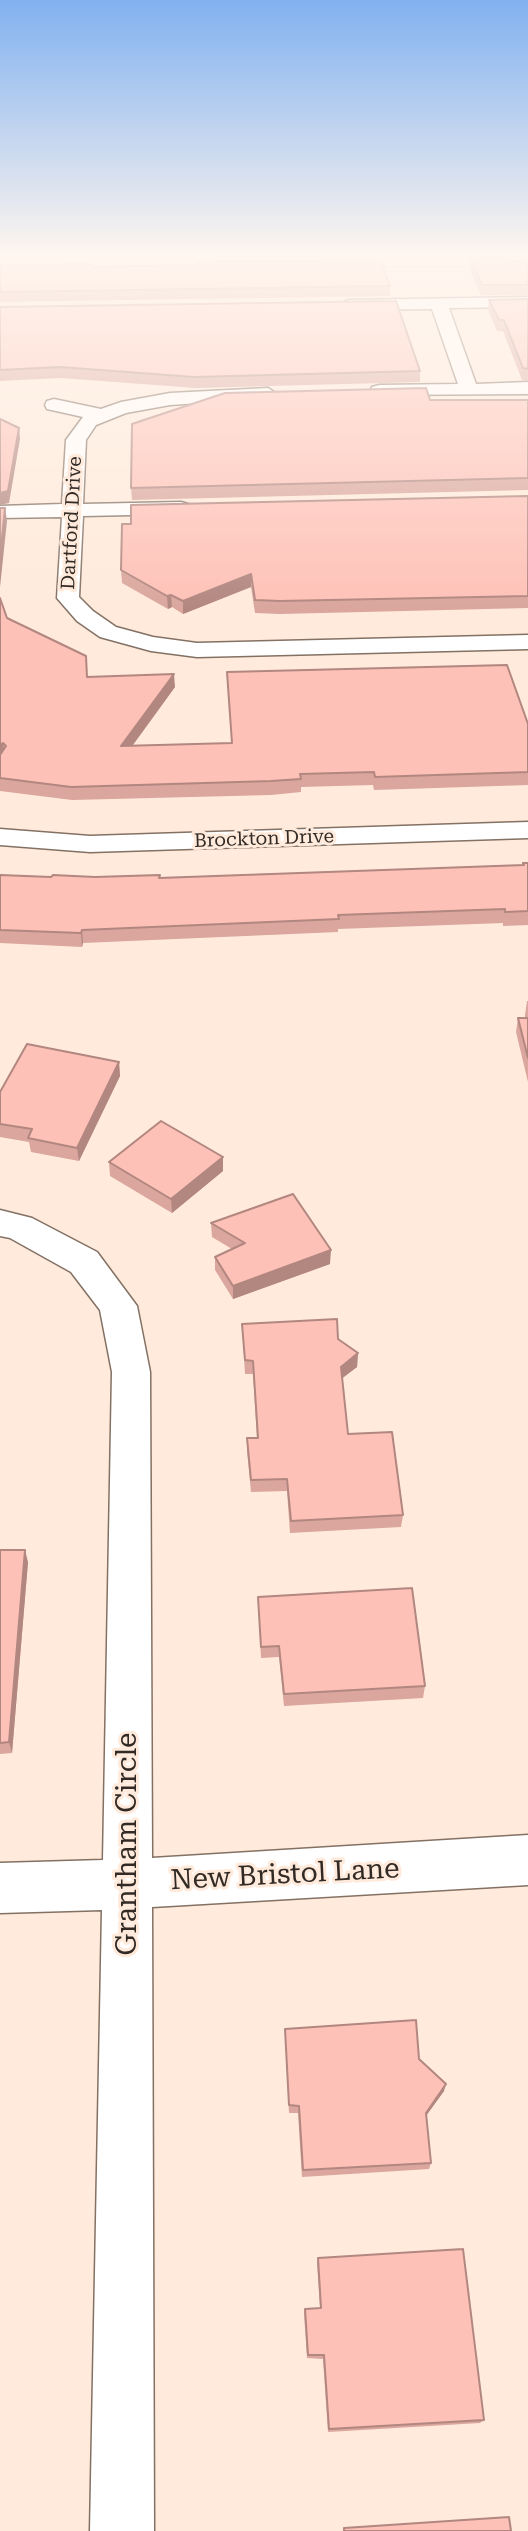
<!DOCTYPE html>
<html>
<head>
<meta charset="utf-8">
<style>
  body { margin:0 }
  canvas { display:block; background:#ffeadb }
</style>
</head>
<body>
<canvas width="528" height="2531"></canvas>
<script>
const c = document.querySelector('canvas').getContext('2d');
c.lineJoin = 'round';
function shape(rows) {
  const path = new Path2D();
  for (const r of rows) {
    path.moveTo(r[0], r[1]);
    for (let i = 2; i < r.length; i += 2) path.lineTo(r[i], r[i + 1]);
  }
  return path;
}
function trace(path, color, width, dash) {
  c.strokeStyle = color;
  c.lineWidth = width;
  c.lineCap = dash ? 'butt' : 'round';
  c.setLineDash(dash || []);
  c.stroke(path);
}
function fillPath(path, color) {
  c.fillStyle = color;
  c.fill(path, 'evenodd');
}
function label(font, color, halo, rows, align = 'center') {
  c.font = font + ' "Roboto Serif",serif';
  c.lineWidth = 6;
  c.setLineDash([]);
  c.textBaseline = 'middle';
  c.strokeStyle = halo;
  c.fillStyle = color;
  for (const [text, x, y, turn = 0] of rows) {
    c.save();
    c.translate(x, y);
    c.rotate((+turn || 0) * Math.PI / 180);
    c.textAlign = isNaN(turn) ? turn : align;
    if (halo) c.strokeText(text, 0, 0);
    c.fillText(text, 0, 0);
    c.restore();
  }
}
const minor = shape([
  [528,297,528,307,449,308,476,384,528,382,528,394,372,395,370,391,372,387,379,385,458,384,432,309,348,310,340,305,348,300,528,297],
  [268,388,277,394,275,398,170,405,126,413,96,425,86,440,83,504,181,502,188,504,191,508,188,512,181,514,83,516,79,597,93,611,116,627,153,637,197,643,528,635,528,649,197,657,151,651,100,637,77,621,57,598,62,517,0,518,0,506,62,504,66,440,83,417,47,409,45,405,47,401,54,399,101,409,121,402,170,393,268,388],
  [528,822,528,838,90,852,0,845,0,829,90,836,528,822],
  [0,1210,32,1218,97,1252,137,1306,150,1372,152,1858,528,1835,528,1885,152,1907,154,2531,90,2531,102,1910,0,1913,0,1863,103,1860,112,1372,100,1310,71,1272,10,1238,0,1236,0,1210]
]);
trace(minor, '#837164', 3);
fillPath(minor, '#fff');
fillPath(shape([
  [470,258,513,262,528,262,528,295,481,295,469,268],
  [0,265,92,267,390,286,390,296,0,302],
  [528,299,528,380,522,380,503,331,497,331,488,310,489,300],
  [0,307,420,371,420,382,195,388,61,378,0,381],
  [430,400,528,400,528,490,132,500,131,488],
  [528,496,528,608,280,614,255,613,251,587,183,614,172,607,168,609,122,583,121,570],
  [0,598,7,618,88,677,175,687,132,746,232,743,227,672,528,724,528,785,374,790,373,785,301,787,301,792,271,795,72,800,0,791],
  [523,863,528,863,528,925,503,926,503,923,338,929,338,932,83,943,82,947,0,943,0,875,51,877,160,878,523,866],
  [527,1001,528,1001,528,1082,516,1032,518,1018,525,1018,525,1015],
  [119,1062,120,1076,79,1161,31,1152,29,1142,0,1137,0,1092],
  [109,1162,223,1171,172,1213,110,1176],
  [211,1223,330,1264,233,1299,215,1270,215,1257,232,1249,212,1237],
  [242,1324,338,1339,358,1353,357,1367,342,1378,348,1434,403,1515,401,1527,290,1533,287,1491,251,1492,247,1451,247,1438,257,1438,253,1374,245,1374],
  [0,1550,28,1562,12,1753,0,1754],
  [258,1597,425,1686,423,1698,284,1706,279,1657,261,1658],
  [285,2029,419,2059,444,2091,426,2116,431,2163,429,2169,302,2177,298,2113,289,2113],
  [318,2258,484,2420,480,2423,328,2432,323,2359,307,2358,304,2313,305,2309,320,2308,317,2263]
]), '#daa69d');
fillPath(shape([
  [19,428,20,439,9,503,0,505,0,493],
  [5,508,7,521,0,587,0,558],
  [251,574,251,587,183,614,183,601],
  [171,595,172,607,168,609,167,596],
  [174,674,175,687,122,760,121,746],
  [3,743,5,756,0,760,0,745],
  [82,930,83,943,82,947,81,933],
  [119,1062,120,1076,79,1161,77,1148],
  [223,1157,223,1171,172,1213,171,1199],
  [331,1250,330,1264,233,1299,233,1286],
  [358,1353,357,1367,340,1380,341,1367],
  [25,1550,28,1562,12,1753,9,1742],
  [446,2084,444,2091,423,2120,426,2113]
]), '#b28780');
const building = shape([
  [508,257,513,262,528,262,528,285,482,285,470,258,508,257],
  [380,260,390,286,0,292,0,265,92,264,92,267,197,265,196,262,380,260],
  [528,299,528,369,523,368,504,320,499,320,489,300,528,299],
  [396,301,420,371,194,377,60,367,0,370,0,307,396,301],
  [426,388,430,400,528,400,528,478,131,488,132,424,225,393,426,388],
  [0,419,19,428,8,491,0,493,0,419],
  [528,496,528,596,280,601,255,600,251,574,183,601,171,595,167,596,121,570,122,524,131,524,131,505,528,496],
  [0,508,5,508,0,558,0,508],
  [0,598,7,618,86,656,87,677,174,674,121,746,232,743,227,672,507,665,528,724,528,772,375,777,374,772,300,774,301,779,271,781,71,787,0,778,0,755,6,746,3,743,0,745,0,598],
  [523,863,528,863,528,911,505,912,505,909,338,915,339,919,82,930,81,933,0,930,0,875,51,877,53,875,95,877,160,875,159,878,524,865,523,863],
  [518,1018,528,1018,528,1058,518,1018],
  [27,1044,119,1062,77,1148,28,1138,32,1129,0,1124,0,1092,27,1044],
  [161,1121,223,1157,171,1199,109,1162,161,1121],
  [293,1194,331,1250,233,1286,215,1257,245,1243,211,1223,293,1194],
  [337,1319,338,1339,358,1353,341,1367,348,1434,392,1432,403,1515,291,1521,287,1479,251,1480,247,1438,258,1438,253,1361,245,1360,242,1324,337,1319],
  [0,1550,25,1550,9,1742,0,1743,0,1550],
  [412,1588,425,1686,284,1694,279,1646,261,1647,258,1597,412,1588],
  [416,2020,419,2059,446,2084,426,2113,431,2163,303,2170,299,2106,289,2105,285,2029,416,2020],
  [463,2249,484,2420,329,2429,324,2355,308,2355,305,2309,321,2308,318,2258,463,2249],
  [509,2517,511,2531,344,2531,344,2528,509,2517]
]);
fillPath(building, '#fec1b7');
trace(building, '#b28780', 2);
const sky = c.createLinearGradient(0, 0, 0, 610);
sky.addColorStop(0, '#81b1ef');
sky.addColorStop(0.42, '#fff6ef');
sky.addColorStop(1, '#fff6ef00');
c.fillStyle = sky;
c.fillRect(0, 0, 528, 610);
label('19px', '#322a25', '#ffeadb', [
  ["Dartford Drive",72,523,-87],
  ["Brockton Drive",264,839,-2]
]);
label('28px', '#322a25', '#ffeadb', [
  ["Grantham Circle",128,1844,-90],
  ["New Bristol Lane",285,1875,-3]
]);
</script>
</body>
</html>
